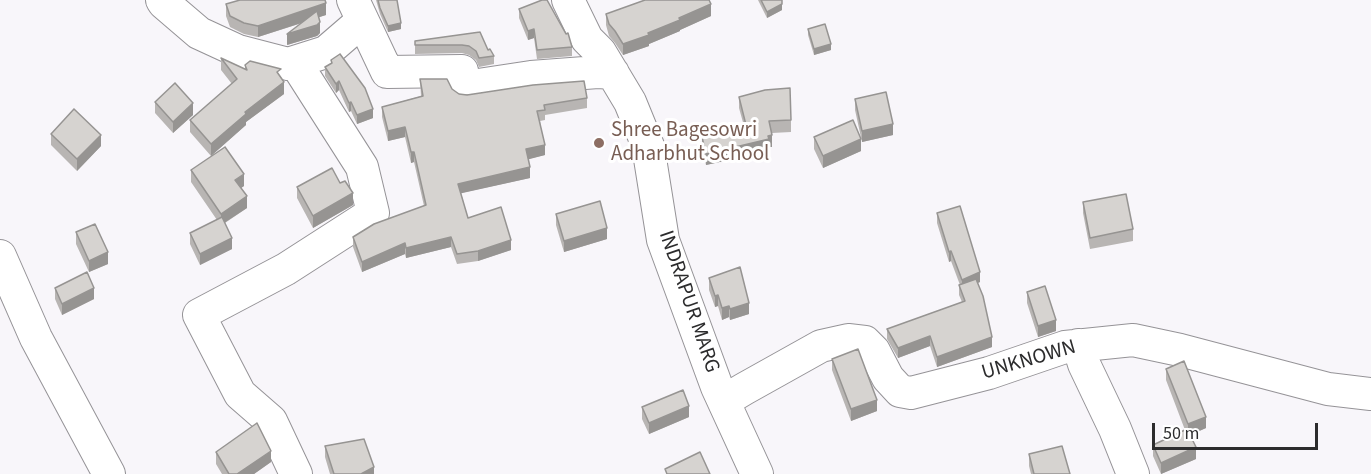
<!DOCTYPE html>
<html>
<head>
<meta charset="utf-8">
<style>
  body { margin:0 }
  #map { position:relative; width:1371px; height:474px; overflow:hidden; background:#f8f6fa; font-family:"Source Sans 3",sans-serif }
  canvas { display:block }
  .scale { position:absolute; left:1152px; top:423px; width:166px; height:27px; box-sizing:border-box; border:3px solid #2c2c2d; border-top:0; padding-left:8px; font-size:18px; line-height:21px; white-space:nowrap; color:#2c2c2d; -webkit-text-stroke:4px #fff; paint-order:stroke }
</style>
</head>
<body>
<div id="map">
<canvas width="1371" height="474"></canvas>
<div class="scale">50 m</div>
</div>
<script>
const c = document.querySelector('canvas').getContext('2d');
c.lineJoin = 'round';
function shape(rows) {
  const path = new Path2D();
  for (const r of rows) {
    path.moveTo(r[0], r[1]);
    for (let i = 2; i < r.length; i += 2) path.lineTo(r[i], r[i + 1]);
  }
  return path;
}
function trace(path, color, width, dash) {
  c.strokeStyle = color;
  c.lineWidth = width;
  c.lineCap = dash ? 'butt' : 'round';
  c.setLineDash(dash || []);
  c.stroke(path);
}
function fillPath(path, color) {
  c.fillStyle = color;
  c.fill(path, 'evenodd');
}
function label(font, color, halo, rows, align = 'center') {
  c.font = font + ' "Source Sans 3",sans-serif';
  c.lineWidth = 6;
  c.setLineDash([]);
  c.textBaseline = 'middle';
  c.strokeStyle = halo;
  c.fillStyle = color;
  for (const [text, x, y, turn = 0] of rows) {
    c.save();
    c.translate(x, y);
    c.rotate((+turn || 0) * Math.PI / 180);
    c.textAlign = isNaN(turn) ? turn : align;
    if (halo) c.strokeText(text, 0, 0);
    c.fillText(text, 0, 0);
    c.restore();
  }
}
const minor = shape([
  [162,0,164,3,199,33,238,51,288,64,326,52,362,21],
  [353,0,387,72,462,71,465,87,531,77,598,72,613,73],
  [568,0,587,39,600,52,630,102,648,146,663,240,717,387,757,474],
  [295,62,362,167,373,213,286,269,199,315,240,394,271,421,296,474],
  [0,256,36,338,109,474],
  [1078,345,1084,364,1115,429,1133,474],
  [724,401,744,389,821,346,848,340,865,342,874,351,888,378,900,391,911,393,989,373,1065,347,1133,340,1180,350,1328,389,1371,394]
]);
trace(minor, '#959397', 34);
trace(minor, '#fff', 32);
fillPath(shape([
  [376,0,397,0,401,29,388,32,380,14],
  [643,0,709,0,711,16,680,30,680,31,649,44,649,46,623,55,615,43,609,36,606,25,606,14,643,1],
  [758,0,782,0,782,10,767,18],
  [226,4,326,15,319,17,320,33,317,36,287,45,302,23,258,37,244,34,230,27,226,16],
  [519,9,572,47,572,56,537,59,534,38,528,40,519,18],
  [808,29,831,50,814,55,808,35],
  [480,32,488,50,494,56,494,64,479,67,476,60,469,55,462,53,415,54,415,41],
  [221,58,245,69,245,65,281,77,284,94,246,122,246,125,211,156,190,132,190,120,232,84,221,70],
  [331,60,373,118,357,124,351,111,349,112,339,90,336,93,325,76,325,67,331,63],
  [420,79,452,89,459,94,587,98,587,108,545,115,545,120,540,121,545,155,528,159,530,178,461,193,468,218,511,250,478,261,457,264,451,247,406,258,405,254,362,272,353,247,353,237,424,206,414,162,411,163,405,137,388,141,382,117,382,107,421,96],
  [739,97,791,120,791,132,772,133,772,147,769,147,769,151,706,165,702,148,702,137,744,126,739,108],
  [855,99,893,135,862,142,855,110],
  [155,102,193,115,173,133,155,113],
  [51,134,101,146,77,171,51,145],
  [814,137,861,151,823,168,814,149],
  [191,170,244,186,241,188,247,208,225,223,232,249,200,265,190,244,190,233,217,220,191,182],
  [297,187,353,205,313,228,297,198],
  [1083,202,1133,229,1133,241,1090,249,1083,213],
  [937,213,980,282,978,283,992,347,937,367,930,346,898,358,887,339,887,329,962,302,959,295,959,285,960,285,951,261,949,262,937,223],
  [556,214,607,239,564,252,556,225],
  [76,232,108,264,89,272,76,244],
  [709,278,749,314,730,320,729,317,722,320,718,306,715,307,709,290],
  [55,288,94,299,62,315,55,299],
  [1027,292,1056,331,1038,337,1027,303],
  [832,359,877,411,851,421,832,370],
  [1166,369,1206,428,1190,435,1196,459,1161,474,1153,456,1153,445,1185,430,1166,380],
  [642,407,689,417,649,434,642,419],
  [325,446,374,474,330,474,325,457],
  [216,452,271,462,254,474,222,474,216,464],
  [1029,454,1070,474,1031,474,1029,466]
]), '#b8b5b3');
fillPath(shape([
  [326,3,326,15,258,37,258,26],
  [711,4,711,16,680,30,680,31,649,44,649,46,623,55,623,44],
  [782,4,782,10,767,18,767,12],
  [320,22,320,33,317,36,287,45,287,34],
  [401,23,401,29,388,32,388,26],
  [534,29,534,38,528,40,528,31],
  [831,44,831,50,814,55,814,49],
  [339,81,339,90,336,93,336,84],
  [284,82,284,94,246,122,246,125,211,156,211,144,245,112],
  [351,102,351,111,349,112,349,103],
  [193,103,193,115,173,133,173,122],
  [373,109,373,118,357,124,357,115],
  [893,124,893,135,862,142,862,131],
  [405,127,405,137,388,141,388,131],
  [101,135,101,146,77,171,77,159],
  [772,135,772,147,769,147,769,151,706,165,706,154],
  [861,139,861,151,823,168,823,156],
  [545,145,545,155,526,160,526,149],
  [411,152,414,152,414,162,411,163],
  [530,167,530,178,458,194,458,184],
  [244,174,244,186,235,192,235,180],
  [353,193,353,205,313,228,313,216],
  [247,196,247,208,221,225,221,214],
  [607,228,607,239,564,252,564,241],
  [451,237,451,247,406,258,406,248],
  [232,238,232,249,200,265,200,254],
  [511,240,511,250,478,261,478,251],
  [405,243,405,254,362,272,362,262],
  [951,251,951,261,949,262,949,252],
  [108,252,108,264,89,272,89,261],
  [980,272,980,282,962,289,962,280],
  [94,288,94,299,62,315,62,304],
  [718,295,718,306,715,307,715,296],
  [749,303,749,314,730,320,730,309],
  [729,306,729,317,722,320,722,308],
  [1056,320,1056,331,1038,337,1038,326],
  [930,336,930,346,898,358,898,348],
  [992,337,992,347,937,367,937,357],
  [877,400,877,411,851,421,851,409],
  [689,406,689,417,649,434,649,423],
  [1206,417,1206,428,1188,436,1188,424],
  [1196,447,1196,459,1161,474,1161,463],
  [271,451,271,462,254,474,237,474],
  [374,467,374,474,361,474]
]), '#969492');
const building = shape([
  [240,0,325,0,326,3,258,26,244,23,230,16,226,4,240,0],
  [378,0,397,0,401,23,388,26,380,8,378,0],
  [542,0,547,0,566,34,568,33,572,47,537,50,534,29,528,31,519,9,542,0],
  [645,0,709,0,711,4,679,18,680,20,648,33,649,35,623,44,615,31,609,24,606,14,645,0],
  [761,0,782,0,782,4,767,12,761,0],
  [317,11,320,22,317,25,287,34,317,11],
  [825,24,831,44,814,49,808,29,825,24],
  [480,32,488,50,490,49,494,56,479,58,476,51,469,46,462,45,415,45,415,41,480,32],
  [340,54,365,88,373,109,357,115,351,102,349,103,339,81,336,84,325,67,332,63,331,60,340,54],
  [221,58,247,70,245,65,250,61,281,69,277,72,284,82,245,112,246,114,211,144,190,120,237,79,221,58],
  [420,79,447,79,452,89,459,94,467,95,533,85,584,81,587,98,544,105,545,110,537,111,545,145,526,149,530,167,458,184,468,218,501,207,511,240,478,251,457,254,451,237,406,248,405,243,362,262,353,237,374,224,426,205,414,152,411,152,405,127,388,131,382,107,423,96,420,79],
  [175,83,193,103,173,122,155,102,175,83],
  [790,88,791,120,769,121,772,135,768,136,769,139,706,154,702,137,746,125,739,97,765,90,790,88],
  [886,92,893,124,862,131,855,99,886,92],
  [74,109,101,135,77,159,51,134,74,109],
  [853,120,861,139,823,156,814,137,853,120],
  [225,147,244,174,235,180,247,196,221,214,191,170,225,147],
  [332,168,340,183,345,181,353,193,313,216,297,187,332,168],
  [1126,194,1133,229,1090,238,1083,202,1126,194],
  [600,201,607,228,564,241,556,214,600,201],
  [960,206,980,272,962,280,951,251,949,252,937,213,960,206],
  [222,217,232,238,200,254,190,233,222,217],
  [95,224,108,252,89,261,76,232,95,224],
  [740,267,749,303,730,309,729,306,722,308,718,295,715,296,709,278,740,267],
  [87,272,94,288,62,304,55,288,87,272],
  [976,279,983,296,992,337,937,357,930,336,898,348,887,329,965,301,959,285,976,279],
  [1045,286,1056,320,1038,326,1027,292,1045,286],
  [858,349,877,400,851,409,832,359,858,349],
  [1184,361,1206,417,1188,424,1166,369,1184,361],
  [683,390,689,406,649,423,642,407,683,390],
  [257,423,271,451,237,474,229,474,216,452,257,423],
  [1187,429,1196,447,1161,463,1153,445,1187,429],
  [364,439,374,467,361,474,334,474,325,446,364,439],
  [1062,446,1070,474,1034,474,1029,454,1062,446],
  [700,452,710,474,667,474,665,469,700,452]
]);
fillPath(building, '#d6d3d0');
trace(building, '#969492', 1.5);
for (const [x, y, r, color] of [
  [599,143,6,"#8d6e63"]
]) {
  const dot = new Path2D();
  dot.arc(x, y, r, 0, 2 * Math.PI);
  c.fillStyle = color;
  c.fill(dot);
  trace(dot, '#fff', 2);
}
label('21px', '#785e54', '#fff', [
  ["Shree Bagesowri",611,131],
  ["Adharbhut School",611,155]
], 'left');
label('21px', '#2c2c2d', '#fff', [
  ["INDRAPUR MARG",688,302,71],
  ["UNKNOWN",1029,361,-16]
]);
</script>
</body>
</html>
